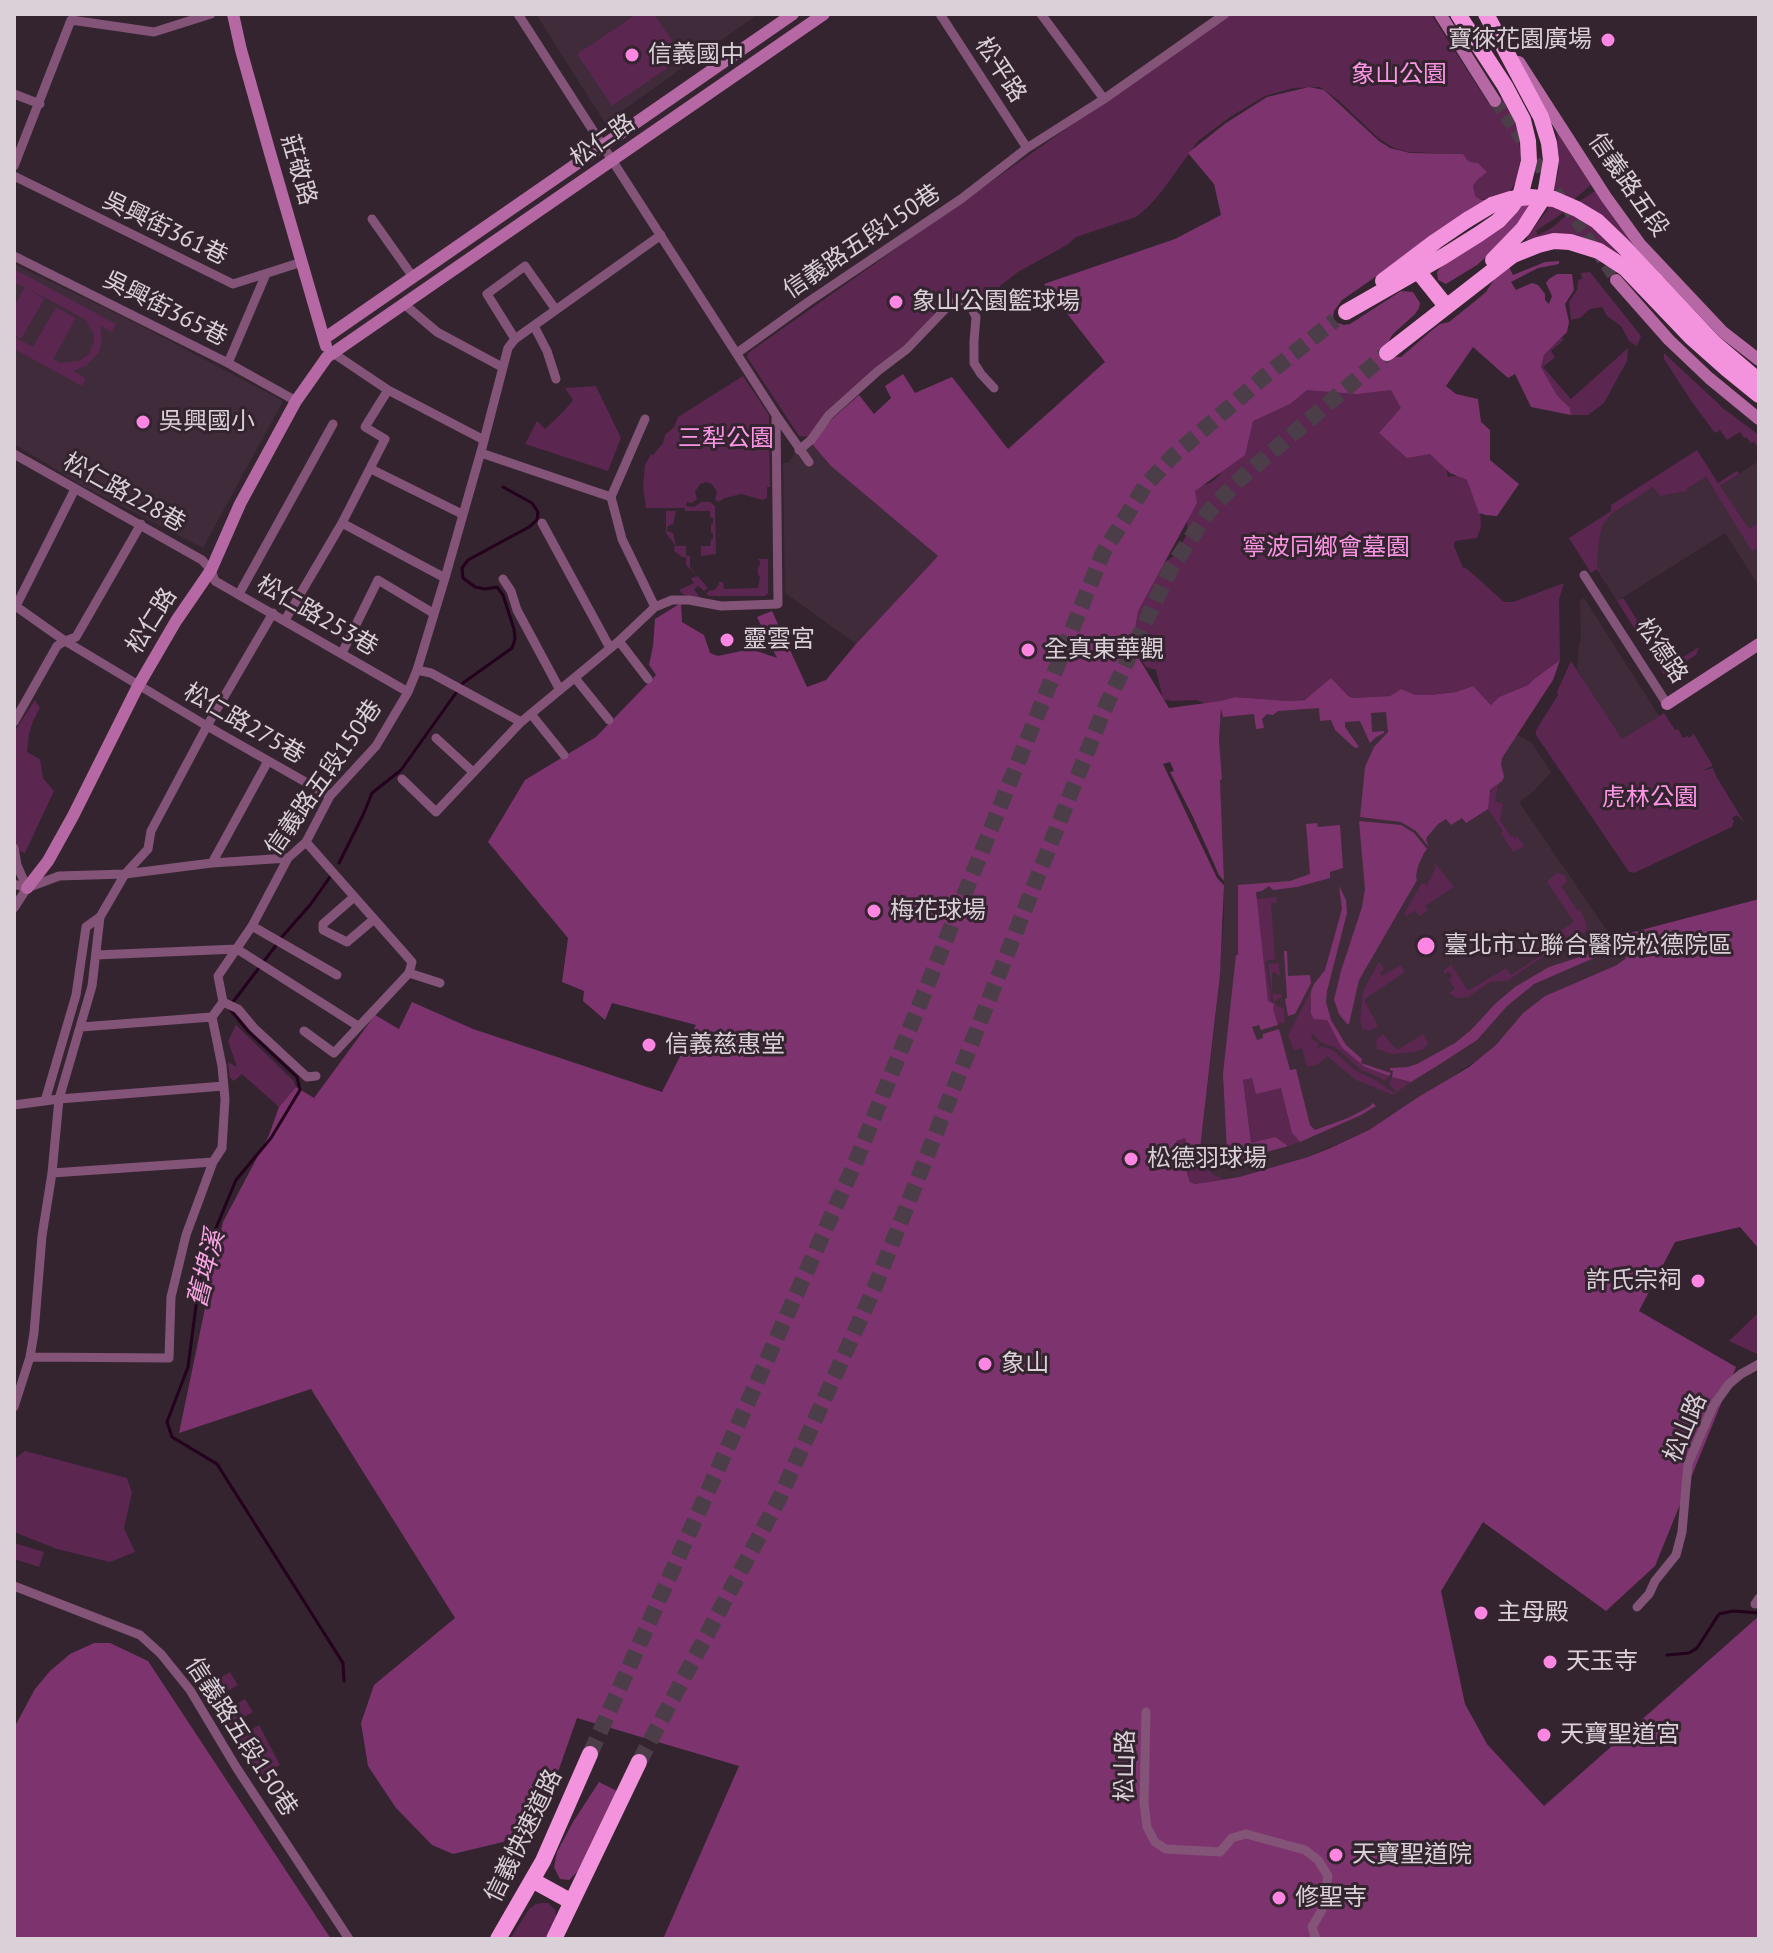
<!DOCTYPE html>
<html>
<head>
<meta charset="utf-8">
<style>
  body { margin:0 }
  #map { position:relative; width:1773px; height:1953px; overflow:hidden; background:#33242f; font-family:"PT Sans",sans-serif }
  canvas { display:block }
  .frame { position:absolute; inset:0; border:16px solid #dad0d7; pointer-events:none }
</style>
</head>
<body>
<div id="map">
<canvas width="1773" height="1953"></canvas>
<div class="frame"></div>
</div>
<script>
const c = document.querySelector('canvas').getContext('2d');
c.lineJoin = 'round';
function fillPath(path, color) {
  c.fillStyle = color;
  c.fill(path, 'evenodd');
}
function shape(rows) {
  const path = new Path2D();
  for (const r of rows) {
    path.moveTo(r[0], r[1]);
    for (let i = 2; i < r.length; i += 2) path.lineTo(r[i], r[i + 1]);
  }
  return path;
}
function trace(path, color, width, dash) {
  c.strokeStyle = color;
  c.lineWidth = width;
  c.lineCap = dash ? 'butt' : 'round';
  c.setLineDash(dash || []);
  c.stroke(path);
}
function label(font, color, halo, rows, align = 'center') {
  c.font = font + ' "PT Sans","Noto Sans TC",sans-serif';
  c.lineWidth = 6;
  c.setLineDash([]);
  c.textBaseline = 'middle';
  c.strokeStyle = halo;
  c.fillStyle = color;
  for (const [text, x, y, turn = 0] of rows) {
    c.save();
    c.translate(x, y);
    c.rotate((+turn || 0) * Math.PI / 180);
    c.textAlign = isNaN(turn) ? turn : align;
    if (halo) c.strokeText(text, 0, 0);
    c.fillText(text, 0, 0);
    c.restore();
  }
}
fillPath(shape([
  [536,14,758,14,605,123],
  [14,264,128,319,283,401,203,548,83,486,14,444],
  [812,444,831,466,938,556,856,644,785,593,783,463,789,463,794,454],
  [1694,459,1714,490,1759,461,1759,586,1725,533,1617,601,1597,569,1591,573,1569,538],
  [1584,598,1659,716,1622,740,1577,670,1579,643,1581,641,1580,600],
  [1338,704,1497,724,1531,742,1551,772,1534,791,1519,802,1610,935,1618,937,1630,933,1629,952,1625,959,1617,965,1545,996,1523,1013,1496,1045,1482,1057,1369,1130,1308,1157,1238,1177,1224,1179,1214,1175,1206,1167,1201,1159,1200,1150,1215,1023,1224,919,1224,881,1220,779,1222,778,1219,740,1221,706]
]), '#402b3b');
fillPath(shape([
  [637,14,654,14,683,57,612,106,577,54],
  [1229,14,1431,14,1489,104,1502,96,1517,128,1521,156,1516,181,1508,195,1481,200,1475,196,1473,192,1473,186,1476,180,1463,154,1407,152,1392,147,1378,138,1338,100,1320,87,1294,88,1265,96,1230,117,1198,141,1162,191,1148,207,1136,217,1076,237,1067,245,1018,272,976,305,964,300,944,305,934,313,926,326,810,437,799,436,747,357,748,353],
  [1557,133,1559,133,1591,185,1572,201,1553,194,1559,168],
  [1595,191,1656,274,1577,203],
  [1550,204,1566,209,1563,213,1536,231,1538,235,1553,227,1571,211,1593,224,1686,322,1614,254,1527,240,1527,236,1546,212],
  [14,269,116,324,112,332,100,326,102,340,99,352,86,366,73,371,86,378,82,386,14,349,14,337,33,347,56,307,76,318,53,359,60,363,79,361,89,354,94,341,94,335,86,320,27,288,44,299,21,339,14,335,14,307,25,287,14,283],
  [1590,272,1641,336,1637,346,1629,341,1621,326,1607,316,1602,307,1590,309,1580,318,1571,320,1569,302,1577,290,1578,281,1582,278,1581,273],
  [1562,338,1564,339,1551,351,1555,357,1543,367,1571,399,1628,348,1627,361,1604,403,1588,415,1571,415,1570,408,1557,395,1541,367,1544,355],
  [1664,353,1724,409,1759,435,1759,447,1758,448,1754,442,1751,443,1746,437,1744,438,1740,432,1727,440,1720,430,1715,433,1692,402,1664,359],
  [743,376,769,415,770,487,767,487,767,498,763,500,741,494,725,498,718,502,715,499,717,492,712,484,706,482,700,484,695,492,697,499,692,503,687,502,686,506,694,507,701,502,710,502,715,506,716,554,701,556,701,546,710,546,711,539,713,539,713,533,711,533,711,524,713,524,713,518,710,517,710,511,685,511,685,508,646,508,643,486,645,465,651,454,653,455,663,443,665,435,674,427,678,417],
  [1386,384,1407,408,1423,449,1439,457,1446,467,1448,477,1461,475,1463,479,1474,477,1479,493,1481,527,1477,538,1455,541,1454,546,1463,568,1466,568,1504,602,1513,602,1564,583,1559,600,1560,660,1534,679,1528,685,1499,697,1491,705,1473,686,1456,692,1431,695,1416,695,1401,689,1390,696,1353,698,1348,696,1287,701,1235,697,1209,705,1196,700,1172,701,1163,699,1156,670,1146,667,1135,652,1131,643,1137,605,1164,562,1170,559,1178,552,1187,533,1188,494,1194,488,1210,483,1218,477,1242,442,1252,412,1304,387],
  [596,386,621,438,608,471,525,444,537,421,545,429,565,410,573,400,565,388],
  [1697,450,1718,483,1735,472,1738,471,1739,474,1720,486,1749,529,1759,523,1759,547,1752,551,1706,477,1686,489,1687,491,1660,496,1653,487,1611,514,1602,526,1599,539,1597,566,1609,588,1597,569,1591,573,1569,538,1611,511,1611,505],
  [666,511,676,511,673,524,668,526,667,531,673,533,676,546,686,546,686,556,690,556,690,567,708,588,704,591,698,586,694,589,702,600,682,594,679,590,694,583,691,578,698,576,686,565,686,557,682,557,674,551,675,545,666,533],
  [758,559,768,559,768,593,765,596,709,596,706,593,710,590,713,591,719,585,719,582,723,582,724,589,758,588,760,576,758,575,758,567,760,566,760,561],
  [1623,598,1667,667,1699,647,1696,655,1664,675,1617,601],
  [1571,661,1622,739,1664,713,1675,730,1678,729,1683,738,1687,736,1689,738,1694,734,1713,766,1701,771,1713,768,1716,776,1744,822,1737,815,1732,818,1734,821,1732,827,1634,873,1629,872,1536,735,1536,730,1558,695,1557,692],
  [35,700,40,708,33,721,29,734,27,752,40,759,43,778,54,791,25,853,16,850,14,824,14,732],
  [1498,784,1495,801,1501,803,1503,805,1500,820,1511,837,1513,836,1515,839,1518,837,1524,846,1513,852,1501,833,1503,831,1488,809,1489,793],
  [1435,863,1454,887,1425,906,1428,911,1419,916,1415,911,1406,916,1404,914,1422,883,1427,885,1435,869],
  [1556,873,1564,875,1567,881,1561,886,1578,911,1580,910,1585,921,1587,928,1585,932,1574,939,1554,935,1574,922,1547,882],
  [1276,897,1277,902,1271,903,1275,959,1265,961,1272,1003,1274,1002,1271,988,1268,964,1279,963,1280,976,1274,972,1272,973,1272,991,1273,994,1282,994,1282,997,1276,1000,1275,1003,1277,1006,1284,1008,1285,1022,1278,1024,1268,1001,1256,899],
  [1549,950,1552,954,1544,956,1507,981,1490,982,1468,997,1461,998,1457,998,1449,993,1455,989,1449,979,1452,976,1449,971,1445,974,1443,971,1451,965,1468,991,1506,968,1511,975],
  [1379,962,1384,969,1380,973,1382,976,1400,965,1405,972,1366,998,1365,1002,1378,1026,1371,1030,1366,1030,1362,1029,1360,1019,1363,991],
  [1311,991,1311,1014,1327,1020,1342,1048,1365,1067,1389,1076,1385,1081,1374,1075,1361,1070,1340,1051,1334,1047,1322,1043,1312,1033,1311,1034,1313,1040,1319,1044,1317,1048,1319,1049,1321,1046,1333,1050,1353,1069,1377,1081,1394,1093,1396,1091,1389,1085,1392,1077,1411,1082,1393,1095,1356,1080,1327,1056,1318,1064,1307,1067,1302,1048,1294,1050,1288,1035],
  [236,1025,294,1081,296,1087,279,1107,242,1074,234,1081,230,1078,228,1062,237,1067,228,1041],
  [1383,1034,1397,1050,1423,1034,1428,1043,1424,1049,1414,1052,1392,1054,1377,1049,1376,1040],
  [1252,1078,1281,1087,1292,1133,1300,1142,1288,1146,1274,1137,1251,1143,1243,1080],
  [1185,1137,1189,1153,1200,1166,1206,1167,1214,1175,1224,1179,1195,1184,1190,1182,1176,1141],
  [1759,1312,1759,1355,1729,1341],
  [25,1451,127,1478,132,1493,124,1528,135,1552,110,1562,57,1549,14,1532,14,1459],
  [14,1543,44,1552,39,1567,14,1559],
  [230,1672,238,1685,213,1699,205,1686],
  [245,1699,253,1712,228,1726,220,1713],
  [259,1725,280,1765,258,1777,236,1738],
  [541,1903,548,1903,555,1910,556,1916,553,1927,546,1939,510,1939,529,1909,536,1904]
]), '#5b2650');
fillPath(shape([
  [1309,87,1324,90,1379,141,1390,148,1410,153,1463,154,1467,160,1470,162,1478,163,1487,172,1477,180,1473,186,1475,196,1481,200,1487,200,1342,300,1334,311,1333,316,1335,322,1344,325,1350,324,1401,291,1413,292,1420,303,1419,308,1415,314,1392,335,1385,349,1394,357,1401,357,1431,331,1440,324,1449,322,1474,302,1486,292,1495,278,1521,255,1542,252,1521,260,1509,267,1513,275,1545,262,1559,261,1559,264,1538,268,1511,282,1516,290,1532,283,1538,285,1545,294,1545,300,1549,304,1552,296,1546,283,1549,279,1557,274,1572,274,1574,290,1565,304,1569,322,1567,332,1544,355,1541,367,1557,395,1570,408,1571,415,1531,407,1515,374,1508,378,1473,347,1446,386,1456,394,1478,399,1481,422,1490,430,1490,460,1519,484,1497,516,1486,515,1479,513,1467,480,1450,473,1430,454,1407,458,1379,433,1401,408,1391,390,1357,394,1307,390,1290,404,1253,421,1245,455,1195,491,1197,503,1138,611,1132,647,1169,708,1221,701,1235,697,1287,701,1305,700,1331,678,1348,696,1353,698,1390,696,1401,689,1416,695,1431,695,1456,692,1473,686,1491,705,1499,697,1528,685,1534,679,1560,660,1553,680,1502,758,1501,764,1504,777,1502,781,1490,790,1488,809,1466,823,1462,818,1451,825,1446,819,1438,824,1427,837,1426,840,1429,847,1416,831,1401,822,1360,817,1365,767,1374,747,1388,732,1386,712,1371,713,1372,732,1384,731,1384,733,1376,737,1370,743,1360,721,1345,722,1345,727,1359,747,1355,748,1335,730,1331,720,1320,721,1319,708,1278,711,1273,715,1267,714,1262,719,1264,728,1256,729,1254,714,1223,717,1221,708,1219,740,1222,779,1220,780,1224,881,1219,875,1193,817,1170,772,1174,771,1170,762,1163,764,1217,878,1224,885,1220,974,1200,1149,1201,1159,1206,1167,1195,1164,1191,1159,1185,1138,1176,1141,1190,1182,1195,1184,1239,1177,1308,1157,1328,1149,1369,1130,1420,1096,1469,1067,1496,1045,1523,1013,1545,996,1617,965,1625,959,1629,952,1630,933,1759,899,1759,1249,1740,1227,1675,1242,1639,1311,1736,1367,1655,1566,1606,1611,1483,1522,1441,1591,1465,1704,1487,1744,1544,1806,1759,1616,1759,1939,663,1939,739,1766,577,1718,547,1803,503,1842,453,1854,432,1845,396,1808,368,1766,361,1723,374,1685,455,1618,311,1389,179,1433,223,1222,269,1135,279,1107,296,1087,314,1098,375,1015,399,1029,412,1002,473,1029,662,1092,696,1025,612,1003,605,1020,583,1001,584,991,562,982,568,938,488,842,525,780,596,737,656,675,649,665,653,646,655,619,681,603,682,622,704,635,710,653,718,656,751,649,777,658,757,617,772,611,807,687,826,680,856,644,938,556,831,466,812,444,833,418,859,395,874,414,891,398,885,386,903,374,915,393,952,377,1008,449,1105,362,1044,284,1175,239,1221,215,1214,184,1188,153,1226,123,1267,97],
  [1519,203,1532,205,1512,234,1477,265,1446,284,1438,280,1437,272,1444,263],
  [1359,821,1401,825,1414,833,1427,849,1424,853,1418,866,1416,876,1417,880,1359,980,1349,1024,1347,1024,1339,1014,1334,1000,1341,971,1362,907,1365,889],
  [1317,823,1318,827,1340,825,1343,868,1330,872,1330,878,1297,887,1273,890,1269,886,1262,891,1256,892,1268,1001,1274,1004,1273,1009,1278,1025,1261,1030,1259,1025,1252,1027,1257,1040,1263,1038,1263,1034,1279,1029,1290,1070,1296,1069,1310,1125,1315,1130,1348,1118,1369,1107,1373,1103,1376,1106,1361,1115,1300,1142,1292,1133,1281,1088,1256,1094,1252,1078,1243,1080,1251,1143,1275,1137,1288,1146,1234,1161,1230,1159,1227,1150,1223,1074,1236,955,1238,955,1238,885,1290,881,1310,874,1306,824],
  [1339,886,1346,900,1347,913,1327,991,1326,1002,1331,1020,1346,1045,1362,1059,1361,1063,1391,1073,1389,1076,1365,1067,1342,1048,1327,1020,1314,1019,1311,1014,1311,991,1314,984,1325,970,1342,909],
  [1599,947,1602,947,1603,954,1534,984,1507,1006,1477,1040,1440,1064,1411,1082,1392,1077,1393,1071,1390,1070,1390,1068,1408,1067,1417,1064,1455,1043,1471,1030,1495,1004,1515,987,1549,967,1586,955],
  [1284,951,1287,951,1288,976,1310,975,1311,983,1295,1014,1288,1016,1285,999,1287,998],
  [94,1643,110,1643,148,1661,331,1939,14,1939,14,1728,35,1689,50,1671,70,1654],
  [599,1782,617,1791,579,1870,569,1880,560,1879,554,1867,557,1852,573,1822]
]), '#7d346e');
trace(shape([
  [339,863,364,813,372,793,401,770,463,683,512,648,515,639,514,629,503,595,497,587,485,589,475,587,463,578,462,568,468,560,529,527,537,520,538,512,532,503,503,487],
  [281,938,310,905,330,877],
  [233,1002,277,944],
  [229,1008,248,1031,297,1077,300,1090,271,1138,236,1180,216,1228,199,1283,188,1367,167,1422,172,1437,217,1464,343,1663,344,1681],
  [1667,1655,1689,1653,1697,1648,1719,1614,1733,1611,1759,1613]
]), '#24011d', 3);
trace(shape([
  [1495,101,1616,280]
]), '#4c3e48', 12, [12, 6]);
trace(shape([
  [590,1754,856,1161,1103,553,1145,486,1174,455,1265,376,1335,320],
  [639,1762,780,1497,874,1289,1103,712,1170,570,1209,511,1240,479,1387,353]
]), '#4c3e48', 16, [16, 8]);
trace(shape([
  [940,14,1027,148],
  [1041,14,1104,99],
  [71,20,154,32,211,14],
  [14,94,40,104],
  [14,166,71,20],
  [14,176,233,284,302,262],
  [372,219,413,277],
  [14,256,228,363,296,401],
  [404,304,437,332,502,367],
  [534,326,547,351,556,379],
  [515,339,487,294,525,266,556,310],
  [333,353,388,390,484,440],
  [737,353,808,302,961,199,1027,148,1104,99,1225,14],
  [228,363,266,274],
  [776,415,809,462],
  [645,419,611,497,622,539,655,607],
  [799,450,811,440,829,415,878,371,907,349,951,303,959,303,972,309,976,317,974,341,974,363,981,374,994,388],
  [481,453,611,497],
  [14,454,202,560,211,570,215,581,408,692],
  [371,469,462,514],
  [342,523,445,578],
  [542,523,610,648],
  [1584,575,1667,704],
  [503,579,511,591,517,610,560,690],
  [239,594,333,424],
  [14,605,65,641,207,726,330,796],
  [16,606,75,489],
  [285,620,342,523,385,439,365,427,388,390],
  [619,641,648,679],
  [342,653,378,580,433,613],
  [417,670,431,673,521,722],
  [575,678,609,720],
  [531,714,564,755],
  [14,722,57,646,65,641,76,637,141,524],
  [436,738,473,772],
  [402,779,436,812,521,722,619,641,655,607,672,600,689,600,721,606,778,604,776,415,518,14],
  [306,842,412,962,409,973],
  [14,848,17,865,27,888],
  [212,863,268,761],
  [14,884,27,888,59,876,125,874,212,863,288,858],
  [354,897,323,924,323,930,347,942,373,920],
  [14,908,27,888],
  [252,926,337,975],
  [96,955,237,949,358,1026],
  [409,973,440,983],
  [223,1002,238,1009,254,1028,307,1077,316,1076],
  [81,1027,212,1017],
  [304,1031,334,1053,409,973],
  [45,1101,76,995,86,927,100,917],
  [14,1105,59,1099,224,1086],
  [52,1173,213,1162],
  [30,1357,169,1358,171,1297,186,1235,213,1162,222,1148,225,1099,222,1066,212,1017,223,1002,218,976,252,926,288,858,306,842,330,796,376,746,408,692,417,670,445,578,482,448,508,348,515,339,661,235],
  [14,1407,30,1357,34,1333,42,1236,52,1173,59,1099,92,986,100,917,125,874,148,849,151,831,207,726,273,613],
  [14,1586,140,1635,161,1654,190,1690,236,1767,349,1939],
  [1755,1604,1759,1598],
  [1637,1607,1649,1594,1655,1581,1676,1555,1682,1532,1688,1464,1713,1406,1729,1384,1741,1374,1759,1364],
  [1146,1712,1144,1803,1147,1827,1155,1842,1166,1849,1220,1852,1232,1838,1246,1834,1305,1850,1318,1860,1328,1876,1322,1910,1312,1927,1316,1939]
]), '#845378', 9);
trace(shape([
  [233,14,241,50,270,153,326,346],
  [1440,14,1495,101],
  [1519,62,1606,197,1640,244,1723,332,1759,360],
  [1616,280,1669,340,1709,378,1759,419],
  [325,338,793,14],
  [1667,704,1759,644],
  [27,888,48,861,73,816,137,688,176,621,211,570,240,504,296,401,327,357,824,14]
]), '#b668a4', 12);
trace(shape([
  [1486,14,1541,117,1549,143,1551,160,1545,195,1523,229,1493,260],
  [1418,271,1446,306],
  [1655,280,1713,342,1759,381],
  [1383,281,1436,241,1467,220],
  [1346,312,1444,256,1479,234,1498,221,1511,207,1521,193,1529,161,1528,141,1523,120,1505,86,1458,14],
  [1387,353,1513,255,1538,245,1554,241,1570,242,1599,251,1625,268,1691,337,1727,369,1759,395],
  [532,1880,572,1902],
  [498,1939,543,1861,590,1754],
  [554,1939,639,1762]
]), '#f493dd', 16);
trace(shape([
  [1467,220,1492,205,1511,199,1530,197,1554,199,1577,209,1597,221,1623,246,1655,280]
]), '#f493dd', 16);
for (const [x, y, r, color] of [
  [1608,40,8,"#fd86e3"],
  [632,55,8,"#fd86e3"],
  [896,302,8,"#fd86e3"],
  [143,422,8,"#fd86e3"],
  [727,640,8,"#fd86e3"],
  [1028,650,8,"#fd86e3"],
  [874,911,8,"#fd86e3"],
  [1426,946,10,"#fd86e3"],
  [649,1045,8,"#fd86e3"],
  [1131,1159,8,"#fd86e3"],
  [1698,1281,8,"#fd86e3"],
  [985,1364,8,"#fd86e3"],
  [1481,1613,8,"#fd86e3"],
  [1550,1662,8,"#fd86e3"],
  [1544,1735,8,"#fd86e3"],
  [1336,1855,8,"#fd86e3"],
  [1279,1898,8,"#fd86e3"]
]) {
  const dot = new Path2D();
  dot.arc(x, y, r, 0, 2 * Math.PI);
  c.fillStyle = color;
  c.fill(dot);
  trace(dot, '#33242f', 3);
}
label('24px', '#dad0d7', '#33242f', [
  ["寶徠花園廣場",1592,40,"right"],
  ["信義國中",648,55],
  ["象山公園籃球場",912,302],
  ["吳興國小",159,422],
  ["靈雲宮",743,640],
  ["全真東華觀",1044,650],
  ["梅花球場",890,911],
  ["臺北市立聯合醫院松德院區",1444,946],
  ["信義慈惠堂",665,1045],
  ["松德羽球場",1147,1159],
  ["許氏宗祠",1682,1281,"right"],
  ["象山",1001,1364],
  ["主母殿",1497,1613],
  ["天玉寺",1566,1662],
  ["天寶聖道宮",1560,1735],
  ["天寶聖道院",1352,1855],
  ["修聖寺",1295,1898]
], 'left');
label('24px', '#dad0d7', '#33242f', [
  ["松平路",1000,70,57],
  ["松仁路",603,141,-35],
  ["莊敬路",298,170,74],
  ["信義路五段",1628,185,55],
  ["吳興街361巷",165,229,26],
  ["信義路五段150巷",862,242,-34],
  ["吳興街365巷",165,309,27],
  ["松仁路228巷",124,493,29],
  ["松仁路253巷",317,616,30],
  ["松仁路",152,621,-58],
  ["松德路",1661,651,56],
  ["松仁路275巷",244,724,30],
  ["信義路五段150巷",324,778,-55],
  ["松山路",1686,1428,-67],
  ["信義路五段150巷",241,1737,57],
  ["松山路",1126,1766,-89],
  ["信義快速道路",524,1836,-64]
]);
label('24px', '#fc95e4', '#33242f', [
  ["象山公園",1399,75],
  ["三犁公園",726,439],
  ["寧波同鄉會墓園",1326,548],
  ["虎林公園",1650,798]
]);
label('italic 26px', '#f7a5e3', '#33242f', [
  ["舊埤溪",207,1269,-76]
]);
</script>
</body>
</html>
